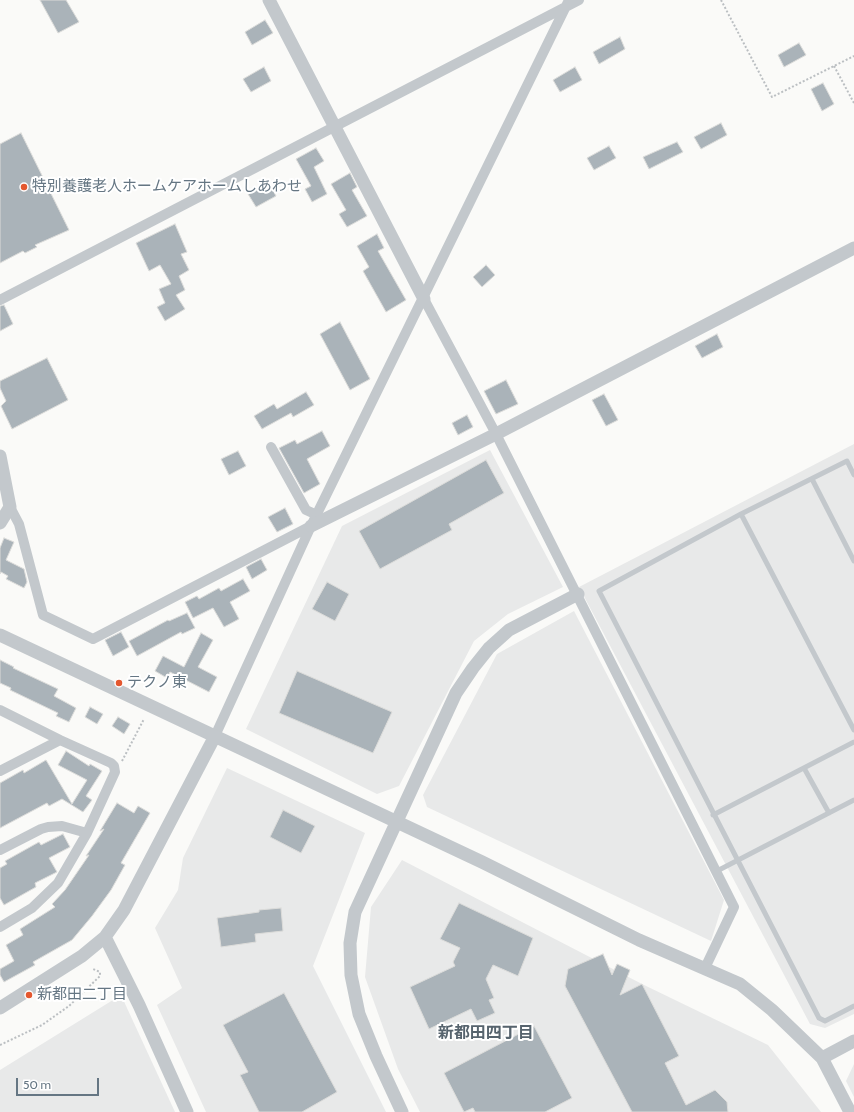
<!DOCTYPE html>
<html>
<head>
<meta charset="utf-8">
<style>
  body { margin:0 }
  #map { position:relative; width:854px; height:1112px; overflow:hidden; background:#fafaf8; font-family:Cabin,sans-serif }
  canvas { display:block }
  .scale { position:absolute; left:16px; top:1078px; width:83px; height:18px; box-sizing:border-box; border:2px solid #657683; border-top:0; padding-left:5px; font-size:12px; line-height:14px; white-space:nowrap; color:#657683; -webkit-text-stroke:3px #fff; paint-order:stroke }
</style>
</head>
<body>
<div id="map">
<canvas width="854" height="1112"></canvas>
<div class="scale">50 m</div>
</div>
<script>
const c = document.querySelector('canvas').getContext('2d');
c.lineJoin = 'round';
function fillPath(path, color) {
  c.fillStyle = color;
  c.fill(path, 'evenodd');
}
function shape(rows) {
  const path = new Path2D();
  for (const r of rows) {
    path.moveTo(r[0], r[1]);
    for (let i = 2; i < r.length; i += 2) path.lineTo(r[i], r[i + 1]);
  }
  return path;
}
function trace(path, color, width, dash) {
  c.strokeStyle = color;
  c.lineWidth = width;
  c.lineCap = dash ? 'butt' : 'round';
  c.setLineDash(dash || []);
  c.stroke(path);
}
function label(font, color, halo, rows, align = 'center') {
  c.font = font + ' Cabin,"Noto Sans JP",sans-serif';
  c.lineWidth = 4;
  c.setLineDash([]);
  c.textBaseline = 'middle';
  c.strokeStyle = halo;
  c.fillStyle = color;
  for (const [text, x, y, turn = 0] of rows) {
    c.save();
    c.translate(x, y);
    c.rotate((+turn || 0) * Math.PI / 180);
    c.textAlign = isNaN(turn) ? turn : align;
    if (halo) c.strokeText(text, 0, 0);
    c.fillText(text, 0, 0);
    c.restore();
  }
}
fillPath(shape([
  [854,444,854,1014,825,1028,810,1024,579,587],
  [490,450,563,587,508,614,474,641,399,786,377,794,246,729,342,526],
  [574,611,724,900,711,941,427,807,423,795,497,654],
  [227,768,365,833,313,966,386,1112,206,1112,157,1005,182,988,155,928,178,890,183,858],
  [402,860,642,984,768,1045,821,1112,420,1112,398,1069,365,977,371,907],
  [121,995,175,1112,0,1112,0,1070],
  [854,1064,854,1097,846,1081]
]), '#e8e9e9');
const building = shape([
  [40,0,66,0,79,22,58,33,40,0],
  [265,20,273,33,252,45,245,32,265,20],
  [620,37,625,49,599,64,593,52,620,37],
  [799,43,806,55,784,67,778,55,799,43],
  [264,67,271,81,251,92,243,79,264,67],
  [575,67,582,80,560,92,553,80,575,67],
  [823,83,834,104,822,111,811,89,823,83],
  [721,123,727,135,701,149,694,137,721,123],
  [21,133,69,230,35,245,37,247,25,253,23,251,0,263,0,144,21,133],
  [677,142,683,152,649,169,643,157,677,142],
  [609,146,616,158,594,170,587,158,609,146],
  [316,148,324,161,314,167,327,194,312,202,305,189,311,186,296,159,316,148],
  [350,173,357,187,352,190,367,216,347,227,339,214,346,210,331,184,350,173],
  [269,183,276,196,256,207,248,194,269,183],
  [175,224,187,252,181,254,189,270,179,276,185,290,176,295,185,309,165,321,157,307,165,303,159,289,171,284,160,265,149,271,136,243,175,224],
  [377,234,384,248,378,251,406,300,386,312,363,271,369,267,357,246,377,234],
  [486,265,495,275,482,287,473,277,486,265],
  [4,305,13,324,0,331,0,306,4,305],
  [340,322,370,379,350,390,320,334,340,322],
  [717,334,723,347,702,358,695,346,717,334],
  [47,358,68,400,12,429,1,406,6,401,0,388,0,381,47,358],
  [506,380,518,404,496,414,484,391,506,380],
  [306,392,314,405,293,417,291,413,262,429,254,416,274,404,277,409,306,392],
  [604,394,618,420,606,426,592,400,604,394],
  [467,415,473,427,458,435,452,423,467,415],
  [322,431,330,446,307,459,320,484,304,493,279,448,295,440,297,444,322,431],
  [238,451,246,466,229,475,221,459,238,451],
  [486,460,504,493,449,524,452,530,380,569,359,531,486,460],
  [285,508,293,524,277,532,268,517,285,508],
  [4,538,14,542,6,560,24,569,27,582,24,588,6,579,8,576,1,572,0,574,0,548,4,538],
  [261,559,267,570,252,579,246,567,261,559],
  [243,579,250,591,230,602,239,619,224,627,213,608,193,618,185,602,197,596,199,599,219,588,221,591,243,579],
  [327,582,349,594,335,621,312,609,327,582],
  [187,613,195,628,182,634,181,632,137,656,129,641,168,620,169,621,187,613],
  [121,632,129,647,113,656,105,640,121,632],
  [201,633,213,640,198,667,217,677,209,692,170,672,167,678,155,671,163,656,184,667,201,633],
  [0,660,14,667,13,668,58,689,54,696,76,708,69,722,56,716,58,713,10,690,11,688,0,683,0,660],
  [297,671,392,712,373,753,279,713,297,671],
  [90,707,103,714,97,724,85,717,90,707],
  [118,717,130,724,124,734,112,726,118,717],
  [66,751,89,766,90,764,102,771,86,796,92,800,83,812,62,799,49,806,47,803,0,828,0,783,23,770,24,773,46,760,72,804,87,780,58,765,66,751],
  [117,803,134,813,138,806,150,813,121,863,125,865,111,890,92,916,72,940,33,962,35,965,4,982,0,975,0,969,14,961,6,945,23,935,20,929,55,907,52,904,65,890,89,855,86,856,104,829,100,831,117,803],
  [283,810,315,826,301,853,270,837,283,810],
  [63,834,70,847,49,858,57,872,35,883,36,887,4,905,0,898,0,868,7,864,5,861,39,842,41,845,63,834],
  [459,903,533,938,518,976,493,965,486,979,494,998,489,1000,495,1013,477,1021,471,1009,429,1029,410,987,455,966,453,962,460,948,440,939,459,903],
  [281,908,283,931,255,934,256,942,221,947,217,918,259,912,259,910,281,908],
  [603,954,612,975,617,964,630,970,620,995,642,984,679,1056,665,1063,686,1105,715,1090,727,1102,728,1112,632,1112,565,986,568,969,603,954],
  [284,993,337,1092,302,1112,259,1112,240,1075,248,1072,223,1025,284,993],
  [534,1026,572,1098,545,1112,475,1112,473,1108,464,1112,444,1073,534,1026]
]);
fillPath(building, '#aab3b9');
trace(building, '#dcdcda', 1);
trace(shape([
  [721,0,772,97,854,56],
  [834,66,854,103],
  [122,761,144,719],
  [0,1045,42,1025,69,1006,100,976,100,972,93,969]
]), '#bbbfc2', 2, [2, 2]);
trace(shape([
  [854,475,847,461,741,514,599,591,819,1018,825,1021,854,1006],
  [812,479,854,561],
  [741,514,854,730],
  [804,768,829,813],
  [713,815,854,742],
  [717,871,854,800]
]), '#c3c8cc', 5);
trace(shape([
  [424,299,496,434,734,907,705,968],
  [0,300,579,0],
  [271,447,306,510,317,515],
  [10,507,19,524,43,615,93,639,311,526],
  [0,710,60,740,111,763,114,766,115,772,87,833,58,883,32,908,0,927],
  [215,736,311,526,569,0],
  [0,771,60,740],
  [0,850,41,829,48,827,62,826,87,833]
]), '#c3c8cc', 10);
trace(shape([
  [269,0,424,299],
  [0,456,10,507,0,523],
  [311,526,496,434,854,248],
  [0,635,482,862,639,940,740,984,772,1010,822,1058,850,1112],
  [0,1008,82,956,105,937],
  [822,1058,854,1041],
  [187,1112,139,1005,105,937,124,910,215,736],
  [402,1112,376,1056,359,1014,351,975,350,943,355,912,456,693,473,668,489,648,509,630,578,594]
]), '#c3c8cc', 13);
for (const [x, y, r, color] of [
  [24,187,4,"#e4572e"],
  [119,683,4,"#e4572e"],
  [29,995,4,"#e4572e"]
]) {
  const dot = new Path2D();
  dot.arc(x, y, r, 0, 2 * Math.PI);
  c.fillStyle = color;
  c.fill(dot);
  trace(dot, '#fff', 1.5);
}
label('15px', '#657683', '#fff', [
  ["特別養護老人ホームケアホームしあわせ",32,187],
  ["テクノ東",127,683],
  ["新都田二丁目",37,995]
], 'left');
label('bold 16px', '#57646e', '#fff', [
  ["新都田四丁目",486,1033]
]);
</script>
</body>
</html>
